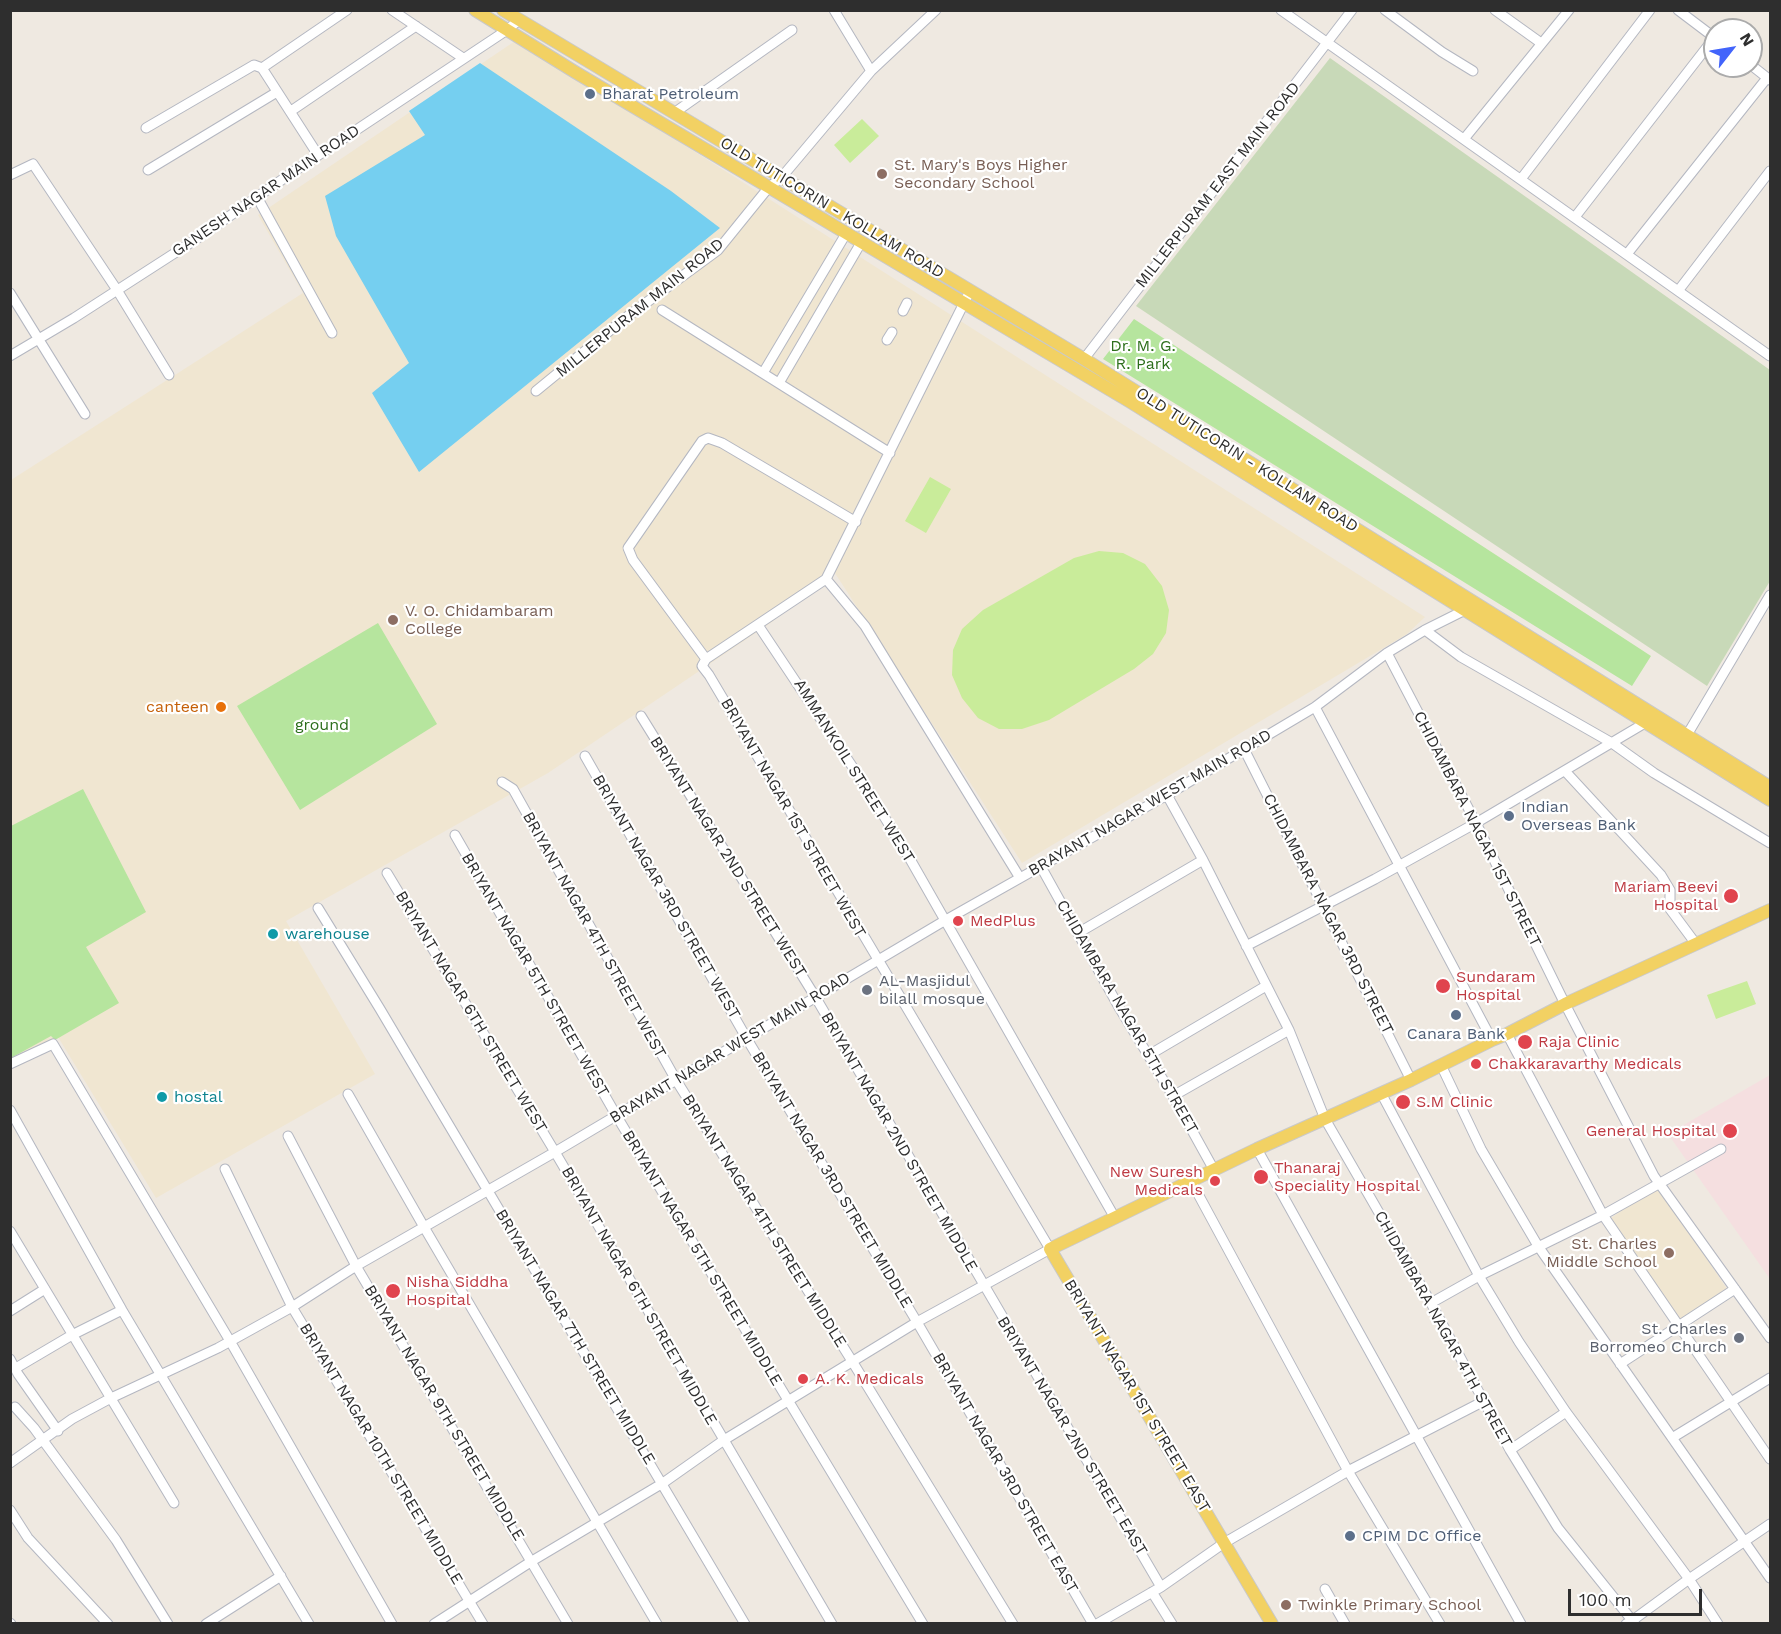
<!DOCTYPE html>
<html>
<head>
<meta charset="utf-8">
<style>
  body { margin:0 }
  #map { position:relative; width:1781px; height:1634px; overflow:hidden; background:#efe9e1; font-family:"Work Sans",sans-serif }
  canvas { display:block }
  .frame { position:absolute; inset:0; border:12px solid #2e2e2e; pointer-events:none }
  .north { position:absolute; left:1703px; top:18px; width:60px; height:60px; box-sizing:border-box; background:#fff; border:2px solid #ababab; border-radius:50%; rotate:59deg; font-size:16px; font-weight:700; line-height:24px; text-align:center; color:#2e2e2e }
  .north::after { content:''; display:block; margin:auto; width:21px; height:27px; background:#4264fb; clip-path:polygon(50% 0,100% 100%,50% 72%,0 100%) }
  .scale { position:absolute; left:1568px; top:1589px; width:134px; height:27px; box-sizing:border-box; border:3px solid #2e2e2e; border-top:0; padding-left:8px; font-size:18px; line-height:21px; white-space:nowrap; color:#2e2e2e; -webkit-text-stroke:4px #fff; paint-order:stroke }
</style>
</head>
<body>
<div id="map">
<canvas width="1781" height="1634"></canvas>
<div class="frame"></div>
<div class="north">N</div>
<div class="scale">100 m</div>
</div>
<script>
const c = document.querySelector('canvas').getContext('2d');
c.lineJoin = 'round';
function fillPath(path, color) {
  c.fillStyle = color;
  c.fill(path, 'evenodd');
}
function shape(rows) {
  const path = new Path2D();
  for (const r of rows) {
    path.moveTo(r[0], r[1]);
    for (let i = 2; i < r.length; i += 2) path.lineTo(r[i], r[i + 1]);
  }
  return path;
}
function trace(path, color, width, dash) {
  c.strokeStyle = color;
  c.lineWidth = width;
  c.lineCap = dash ? 'butt' : 'round';
  c.setLineDash(dash || []);
  c.stroke(path);
}
function label(font, color, halo, rows, align = 'center') {
  c.font = font + ' "Work Sans",sans-serif';
  c.lineWidth = 4.5;
  c.setLineDash([]);
  c.textBaseline = 'middle';
  c.strokeStyle = halo;
  c.fillStyle = color;
  for (const [text, x, y, turn = 0] of rows) {
    c.save();
    c.translate(x, y);
    c.rotate((+turn || 0) * Math.PI / 180);
    c.textAlign = isNaN(turn) ? turn : align;
    if (halo) c.strokeText(text, 0, 0);
    c.fillText(text, 0, 0);
    c.restore();
  }
}
fillPath(shape([
  [518,39,1425,617,1407,634,1022,863,833,570,772,622,548,773,286,921,375,1074,156,1198,58,1037,11,1060,11,480,303,293,258,215],
  [1658,1186,1727,1289,1679,1321,1611,1218]
]), '#f0e6d1');
fillPath(shape([
  [1770,1075,1770,1279,1668,1134]
]), '#f5dfe0');
fillPath(shape([
  [1134,319,1651,656,1632,686,1103,359],
  [378,623,437,724,300,810,237,706],
  [83,789,146,912,86,947,119,1003,55,1040,51,1036,11,1058,11,826]
]), '#b6e59e');
fillPath(shape([
  [1330,58,1770,370,1770,581,1707,686,1136,306]
]), '#c8d9b8');
fillPath(shape([
  [862,119,879,136,850,163,834,145],
  [930,477,951,489,926,533,905,521],
  [1099,551,1123,553,1145,564,1162,586,1169,610,1166,633,1153,654,1134,669,1049,720,1022,729,999,729,978,718,962,698,952,675,953,650,962,629,983,610,1074,558],
  [1747,981,1756,1004,1716,1019,1707,995]
]), '#c9ec9a');
fillPath(shape([
  [480,63,671,191,720,228,419,472,372,393,409,363,336,236,325,196,425,135,409,111]
]), '#75cff0');
const minor = shape([
  [392,10,463,58],
  [834,10,871,71],
  [1281,10,1770,356],
  [1385,10,1442,52,1473,71],
  [1495,10,1541,43],
  [1678,10,1715,38],
  [1751,65,1770,80],
  [262,68,347,10],
  [291,111,416,26],
  [674,113,792,30],
  [146,128,254,65,262,68,318,155],
  [1464,139,1569,10],
  [148,170,277,92],
  [10,175,33,164,117,290,169,375],
  [1521,179,1650,10],
  [257,197,332,333],
  [1575,217,1714,38],
  [1627,254,1767,78],
  [1678,291,1770,171],
  [10,293,85,414],
  [662,310,890,453],
  [903,311,907,303],
  [887,340,892,332],
  [10,356,74,318,195,240,296,170,507,30,519,20],
  [1084,359,1352,10],
  [763,373,847,232],
  [779,383,862,241],
  [536,391,624,319,718,250,769,187,781,178,871,71,936,10],
  [826,579,865,626,1020,878],
  [758,625,866,787,910,859,1115,1218],
  [1425,630,1461,657,1612,743,1654,773,1770,843],
  [1387,653,1476,823,1565,1004,1654,1176,1770,1338],
  [706,659,633,560,628,548,702,441,708,438,722,443,856,522],
  [1315,707,1492,1040],
  [641,716,816,998,1161,1587],
  [1687,735,1770,595],
  [1244,749,1411,1080],
  [585,756,747,1039,917,1322,1093,1624],
  [1565,771,1661,875,1670,890,1670,909,1696,944],
  [502,782,513,789,676,1080,852,1361,1013,1624],
  [1167,795,1203,860,1289,1030,1325,1119,1431,1303,1510,1450,1558,1528,1635,1624],
  [455,835,616,1115,923,1624],
  [1040,865,1120,1009,1173,1096,1214,1170],
  [387,873,555,1152,832,1624],
  [318,908,380,1009,745,1624],
  [1078,933,1203,860],
  [1246,946,1375,879,1476,823,1650,720],
  [1507,1034,1603,1215,1770,1459],
  [1149,1055,1266,986],
  [10,1064,53,1044,230,1341,392,1624],
  [1441,1065,1481,1149,1538,1246,1770,1578],
  [1381,1093,1479,1276,1519,1342,1566,1412,1689,1579,1718,1624],
  [348,1094,424,1227,657,1624],
  [1173,1096,1289,1030],
  [10,1110,122,1310,309,1624],
  [288,1136,356,1266,568,1624],
  [1257,1149,1521,1624],
  [225,1169,292,1307,483,1624],
  [1191,1181,1348,1471,1440,1624],
  [10,1231,174,1503],
  [1431,1303,1479,1276,1603,1215,1721,1149],
  [10,1311,45,1289],
  [10,1359,18,1374,58,1431],
  [1620,1364,1735,1289],
  [16,1368,72,1335,122,1310],
  [15,1407,34,1428,116,1540,168,1624],
  [1672,1438,1770,1378],
  [1510,1450,1566,1412],
  [10,1463,72,1419,111,1398,218,1348,292,1307,356,1266,555,1152,944,921,1167,795,1315,707,1387,653,1425,630,1469,608],
  [10,1510,28,1538,108,1624],
  [1325,1589,1345,1624],
  [1152,1592,1172,1624],
  [10,1623,11,1624],
  [206,1624,281,1576],
  [434,1624,532,1561,663,1483,724,1440,917,1322,1050,1249,709,675,702,666,706,659,826,579,970,291],
  [1097,1624,1161,1587,1224,1543,1348,1471,1484,1401],
  [1626,1624,1633,1620,1689,1579,1770,1524]
]);
const major = shape([
  [475,10,575,72,1129,401,1770,800],
  [503,10,1084,359,1770,787],
  [1272,1624,1050,1249,1257,1149,1411,1080,1492,1040,1507,1034,1565,1004,1770,910]
]);
trace(minor, '#b4b7c1', 11);
trace(major, '#c9c9c9', 14);
trace(minor, '#fff', 9);
trace(major, '#f2d163', 12);
for (const [x, y, r, color] of [
  [590,94,6,"#5c6f8a"],
  [882,174,6,"#8d6e63"],
  [393,620,6,"#8d6e63"],
  [221,707,6,"#e8710a"],
  [1509,816,6,"#5c6f8a"],
  [1731,896,8,"#e0444e"],
  [958,921,6,"#e0444e"],
  [273,934,6,"#0f9aa8"],
  [1443,986,8,"#e0444e"],
  [867,990,6,"#6b7280"],
  [1456,1015,6,"#5c6f8a"],
  [1525,1042,8,"#e0444e"],
  [1476,1064,6,"#e0444e"],
  [162,1097,6,"#0f9aa8"],
  [1403,1102,8,"#e0444e"],
  [1730,1131,8,"#e0444e"],
  [1261,1177,8,"#e0444e"],
  [1215,1181,6,"#e0444e"],
  [1669,1253,6,"#8d6e63"],
  [393,1291,8,"#e0444e"],
  [1739,1338,6,"#6b7280"],
  [803,1379,6,"#e0444e"],
  [1350,1536,6,"#5c6f8a"],
  [1286,1605,6,"#8d6e63"]
]) {
  const dot = new Path2D();
  dot.arc(x, y, r, 0, 2 * Math.PI);
  c.fillStyle = color;
  c.fill(dot);
  trace(dot, '#fff', 2);
}
label('16px', '#4e5e75', '#fff', [
  ["Bharat Petroleum",602,94],
  ["Indian",1521,807],
  ["Overseas Bank",1521,825],
  ["Canara Bank",1456,1034,"center"],
  ["CPIM DC Office",1362,1536]
], 'left');
label('16px', '#785e54', '#fff', [
  ["St. Mary's Boys Higher",894,165],
  ["Secondary School",894,183],
  ["V. O. Chidambaram",405,611],
  ["College",405,629],
  ["St. Charles",1657,1244,"right"],
  ["Middle School",1657,1262,"right"],
  ["Twinkle Primary School",1298,1605]
], 'left');
label('16px', '#2e2e2e', '#fff', [
  ["MILLERPURAM EAST MAIN ROAD",1218,185,-52],
  ["GANESH NAGAR MAIN ROAD",266,191,-34],
  ["OLD TUTICORIN - KOLLAM ROAD",832,208,31],
  ["MILLERPURAM MAIN ROAD",640,308,-39],
  ["OLD TUTICORIN - KOLLAM ROAD",1247,460,32],
  ["AMMANKOIL STREET WEST",854,771,58],
  ["BRAYANT NAGAR WEST MAIN ROAD",1150,803,-30],
  ["BRIYANT NAGAR 1ST STREET WEST",793,818,60],
  ["CHIDAMBARA NAGAR 1ST STREET",1477,829,63],
  ["BRIYANT NAGAR 2ND STREET WEST",728,857,58],
  ["BRIYANT NAGAR 3RD STREET WEST",666,897,60],
  ["CHIDAMBARA NAGAR 3RD STREET",1328,914,63],
  ["BRIYANT NAGAR 4TH STREET WEST",594,935,61],
  ["BRIYANT NAGAR 5TH STREET WEST",535,975,60],
  ["BRIYANT NAGAR 6TH STREET WEST",471,1012,59],
  ["CHIDAMBARA NAGAR 5TH STREET",1127,1017,60],
  ["BRAYANT NAGAR WEST MAIN ROAD",730,1048,-31],
  ["BRIYANT NAGAR 2ND STREET MIDDLE",899,1142,60],
  ["BRIYANT NAGAR 3RD STREET MIDDLE",832,1180,59],
  ["BRIYANT NAGAR 4TH STREET MIDDLE",764,1221,58],
  ["BRIYANT NAGAR 5TH STREET MIDDLE",702,1258,59],
  ["BRIYANT NAGAR 6TH STREET MIDDLE",639,1296,60],
  ["CHIDAMBARA NAGAR 4TH STREET",1443,1329,61],
  ["BRIYANT NAGAR 7TH STREET MIDDLE",575,1337,59],
  ["BRIYANT NAGAR 1ST STREET EAST",1137,1396,59],
  ["BRIYANT NAGAR 9TH STREET MIDDLE",444,1413,59],
  ["BRIYANT NAGAR 2ND STREET EAST",1072,1436,59],
  ["BRIYANT NAGAR 10TH STREET MIDDLE",381,1454,59],
  ["BRIYANT NAGAR 3RD STREET EAST",1005,1473,60]
]);
label('16px', '#2c6e1b', '#fff', [
  ["Dr. M. G.",1143,346],
  ["R. Park",1143,364],
  ["ground",322,725]
]);
label('16px', '#c56008', '#fff', [
  ["canteen",209,707]
], 'right');
label('16px', '#be3a42', '#fff', [
  ["Mariam Beevi",1718,887,"right"],
  ["Hospital",1718,905,"right"],
  ["MedPlus",970,921],
  ["Sundaram",1456,977],
  ["Hospital",1456,995],
  ["Raja Clinic",1538,1042],
  ["Chakkaravarthy Medicals",1488,1064],
  ["S.M Clinic",1416,1102],
  ["General Hospital",1716,1131,"right"],
  ["Thanaraj",1274,1168],
  ["Speciality Hospital",1274,1186],
  ["New Suresh",1203,1172,"right"],
  ["Medicals",1203,1190,"right"],
  ["Nisha Siddha",406,1282],
  ["Hospital",406,1300],
  ["A. K. Medicals",815,1379]
], 'left');
label('16px', '#0d838f', '#fff', [
  ["warehouse",285,934],
  ["hostal",174,1097]
], 'left');
label('16px', '#5b616d', '#fff', [
  ["AL-Masjidul",879,981],
  ["bilall mosque",879,999],
  ["St. Charles",1727,1329,"right"],
  ["Borromeo Church",1727,1347,"right"]
], 'left');
</script>
</body>
</html>
